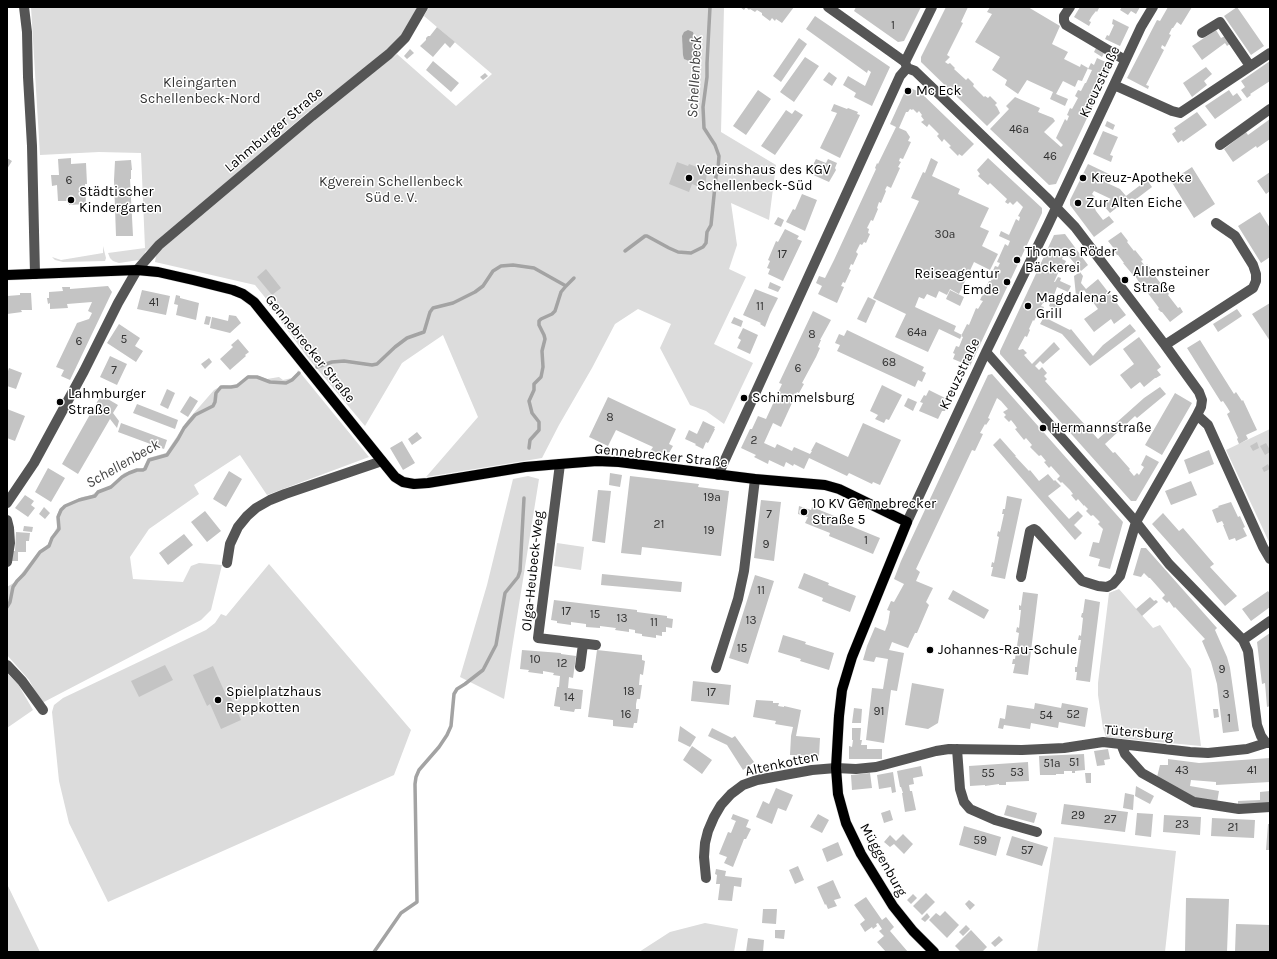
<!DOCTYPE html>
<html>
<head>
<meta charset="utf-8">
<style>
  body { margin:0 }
  #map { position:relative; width:1277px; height:959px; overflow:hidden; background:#fff; font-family:Karla,sans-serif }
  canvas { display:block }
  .frame { position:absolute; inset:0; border:8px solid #000; pointer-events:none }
</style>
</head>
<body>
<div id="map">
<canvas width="1277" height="959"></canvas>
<div class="frame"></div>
</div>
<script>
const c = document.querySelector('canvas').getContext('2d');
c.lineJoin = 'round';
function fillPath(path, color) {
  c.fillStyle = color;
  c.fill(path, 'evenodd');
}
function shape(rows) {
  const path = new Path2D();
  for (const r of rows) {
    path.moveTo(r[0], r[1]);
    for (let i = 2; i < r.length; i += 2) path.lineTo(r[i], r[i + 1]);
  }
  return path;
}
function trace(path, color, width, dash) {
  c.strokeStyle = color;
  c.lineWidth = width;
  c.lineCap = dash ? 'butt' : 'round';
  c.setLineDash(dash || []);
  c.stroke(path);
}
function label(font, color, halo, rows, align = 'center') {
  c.font = font + ' Karla,sans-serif';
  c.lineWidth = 3;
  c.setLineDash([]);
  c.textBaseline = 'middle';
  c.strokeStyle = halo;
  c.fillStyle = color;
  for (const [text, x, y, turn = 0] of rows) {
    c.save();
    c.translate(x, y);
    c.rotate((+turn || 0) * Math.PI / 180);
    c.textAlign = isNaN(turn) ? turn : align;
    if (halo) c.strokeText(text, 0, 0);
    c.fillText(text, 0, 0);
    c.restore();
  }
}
fillPath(shape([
  [31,7,418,7,403,34,375,60,308,112,145,252,144,257,139,260,119,263,113,261,110,258,108,253,145,248,141,153,99,152,40,155],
  [429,7,724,7,721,132,776,165,769,220,731,203,737,245,729,269,746,277,714,344,753,363,724,424,706,411,690,405,660,348,671,324,638,309,615,324,592,368,559,425,542,458,426,477,478,417,443,335,402,363,365,426,308,358,280,320,276,311,255,285,155,262,156,255,158,252,316,117,397,54,456,106,492,74,424,16],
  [103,246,106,258,105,261,63,262,55,260,52,257,61,260,103,253],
  [298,370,369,457,267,495,240,455,194,485,199,494,149,529,130,557,133,579,183,582,191,566,199,563,222,565,211,610,201,620,42,703,29,680,7,655,7,587,15,582,38,552,48,544,57,527,57,515,60,508,82,497,92,495,97,491,111,486,124,473,143,468,148,458,166,453,187,421,214,390,223,385,232,386,241,382,248,375,259,376,267,379,279,377,283,380,292,378,297,373],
  [1270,429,1270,544,1226,450],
  [528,476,539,479,504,699,460,677,487,585,513,479],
  [557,543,584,547,581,570,554,566],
  [269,564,411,730,394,775,108,902,69,823,59,781,52,712,54,705,63,698,206,630,215,623,221,614,226,616],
  [1119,589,1153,628,1160,625,1191,669,1201,746,1106,737,1103,728,1098,695,1098,683,1109,593],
  [7,673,18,684,33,710,7,728],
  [1054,837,1176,851,1165,952,1037,952],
  [7,884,40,952,7,952],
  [705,923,738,929,734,952,639,952,670,932]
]), '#dcdcdc');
fillPath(shape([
  [688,30,693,32,694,36,695,55,693,59,689,61,684,59,683,55,682,36,684,32]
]), '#a3a3a3');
trace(shape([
  [625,251,645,236,647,236,669,248,678,252,691,253,703,247,706,243,707,232,711,225,716,176,718,169,719,156,715,145,704,128,703,107,707,77,707,63,710,7],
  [317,367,332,362,344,361,372,365,377,364,395,347,407,338,424,332,430,312,433,308,453,303,475,292,483,286,493,271,501,266,513,265,534,268,566,286,574,278],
  [529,448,530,440,539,430,539,422,532,413,529,401,534,390,534,384,541,377,543,367,542,351,545,339,544,335,539,325,539,321,541,319,552,314,555,311,561,292,566,286],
  [7,607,10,602,13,587,17,581,24,574,40,552,49,546,52,538,59,529,58,517,61,510,65,506,79,500,95,496,98,492,111,487,122,477,129,473,137,470,143,470,145,469,149,460,167,455,178,439,184,428,195,415,213,406,215,402,216,393,221,387,231,387,237,386,248,377,257,377,270,382,286,383,292,380,299,373],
  [374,952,401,913,417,902,415,784,416,777,419,770,439,747,447,735,451,726,454,694,457,689,465,684,483,670,496,645,505,593,518,577,520,571,524,498]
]), '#a3a3a3', 3.5);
fillPath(shape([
  [740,7,794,7,782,23,776,19,775,21,772,18,770,21,762,15,762,13,757,10,755,12,750,9,749,10,746,7,744,10],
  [856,7,921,7,904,41,898,42,854,11],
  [946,7,968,7,961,22,963,23,947,55,950,57,945,62,948,64,950,63,955,68,954,69,966,80,968,78,974,84,973,86,984,97,985,96,988,98,990,96,997,103,995,105,997,107,1000,113,987,126,921,62,921,57],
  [990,7,1028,7,1060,26,1052,44,1068,52,1064,59,1080,67,1081,64,1088,68,1082,81,1078,80,1075,87,1063,81,1056,94,1068,99,1065,106,1050,99,1053,92,1027,80,1018,94,1005,85,1007,80,992,70,1000,57,975,42,992,14,987,12],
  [1080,7,1098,7,1099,8,1097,12,1096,11,1092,16,1089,21,1091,22,1089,26,1074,17],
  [1122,7,1140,7,1136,14,1131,11,1128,15,1120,10],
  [1168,7,1192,7,1181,25,1177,22,1173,28,1172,28,1169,34,1171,35,1165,47,1162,45,1161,48,1164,50,1146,85,1149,86,1148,89,1127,78,1157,20,1160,21],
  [1237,7,1264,46,1251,55,1224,16],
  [815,16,890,67,872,106,854,97,856,93,843,85,848,76,865,86,871,72,868,70,867,73,806,29],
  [1113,19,1129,27,1120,46,1105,39,1107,35,1109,36,1114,25,1112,24],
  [437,27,455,42,450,48,445,43,433,57,420,46,426,40,426,38,428,36,430,36],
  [1216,30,1221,38,1225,36,1231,43,1227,46,1225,43,1202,60,1192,46],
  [799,38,807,44,781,82,773,76],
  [1096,48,1104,53,1102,57,1094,52],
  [410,49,414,53,407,59,404,56],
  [805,57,819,66,794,102,780,92],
  [1097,58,1112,65,1056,184,1049,185,990,129,1009,109,1006,106,1015,97,1040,108,1038,112,1053,118,1055,121,1044,132,1061,147,1063,145,1056,138,1065,119,1067,121,1069,116,1067,115,1070,108,1072,109,1078,98,1075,96,1078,90,1081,91,1085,83,1086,83,1092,70,1088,69,1091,63,1094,65],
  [433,61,459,83,451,92,426,70],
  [1270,61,1270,81,1250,94,1251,95,1247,98,1241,90,1245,87,1241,81],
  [1206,67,1212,74,1204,81,1207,85,1192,97,1183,83],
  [829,72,837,78,832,86,823,80],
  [485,73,488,76,483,80,480,77],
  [907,87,920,92,974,144,962,156,959,154,958,156,949,147,951,146,944,139,942,142,937,136,939,134,929,124,927,127,921,122,924,120,921,116,922,115,919,111,917,113,913,109,912,110,910,109,908,112,906,112,899,128,906,131,910,137,908,141,911,142,903,159,900,158,899,161,901,162,898,167,900,168,891,188,887,186,885,190,886,191,881,203,879,202,877,208,878,209,873,221,871,220,867,228,869,229,868,233,870,234,866,243,864,242,862,245,860,244,856,252,858,254,853,265,851,264,849,269,851,270,845,283,843,282,841,286,844,287,837,303,818,294,822,286,816,283,819,276,825,278,834,260,876,169,875,168,877,163,878,164,896,127,890,124],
  [758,90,771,99,746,135,733,126],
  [1229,90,1233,96,1237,93,1242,100,1215,119,1205,106],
  [834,104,847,109,848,108,858,112,857,114,860,115,840,158,820,148,837,113,831,111],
  [786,110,792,114,795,110,803,115,775,155,761,146],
  [1197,112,1207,125,1183,142,1182,140,1178,143,1172,134,1176,131,1174,128],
  [1270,119,1270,139,1257,148,1256,146,1233,162,1224,149,1246,132,1248,135],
  [1107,121,1115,125,1113,130,1105,126],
  [1103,131,1118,137,1110,155,1113,156,1111,162,1093,154],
  [7,158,12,161,7,169],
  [71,158,71,164,86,163,87,184,85,184,86,204,69,205,69,201,58,201,57,185,52,186,51,175,59,175,58,159],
  [931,158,938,162,932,176,960,189,958,194,989,208,980,227,989,231,982,246,998,254,990,270,974,262,959,294,950,289,947,295,939,291,936,298,927,294,924,299,919,297,915,307,956,326,954,331,962,335,960,339,939,329,928,352,895,337,906,314,873,298,919,201,911,198,923,172,925,173],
  [988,158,1042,208,1042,213,970,366,953,359,955,354,953,353,956,346,959,347,963,337,961,336,967,324,969,325,976,308,978,309,981,304,983,301,980,300,989,281,991,281,992,278,990,277,995,266,998,267,1000,263,997,262,1005,244,1008,246,1010,241,999,236,1001,231,1009,235,1016,219,1019,221,1020,217,1018,216,1023,207,1017,201,1013,205,1010,202,1008,204,1005,202,1007,199,990,183,988,185,978,176,980,174,977,170],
  [816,159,826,163,828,159,837,163,835,168,836,170,829,182,809,173],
  [131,160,132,170,131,170,131,179,130,179,133,236,116,236,114,180,115,161],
  [677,162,688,166,689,164,707,171,705,189,692,184,689,192,669,184],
  [1088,164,1109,174,1105,182,1120,189,1126,196,1147,180,1152,187,1131,203,1129,200,1125,203,1124,202,1110,213,1103,205,1111,199,1094,191,1092,194,1095,197,1092,202,1096,211,1103,220,1109,216,1114,222,1094,237,1070,205,1070,200],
  [1192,167,1215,204,1194,218,1171,181],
  [1270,172,1270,191,1266,194,1257,181],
  [802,194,817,200,805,231,786,222,793,209,795,210],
  [1260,212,1270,228,1270,257,1261,263,1238,226],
  [778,217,784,220,781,227,774,224],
  [785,229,799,236,797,239,802,241,783,281,768,274,770,269,767,268,770,261,768,260,776,241,778,242],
  [1121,232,1128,241,1127,242,1134,251,1135,250,1143,260,1141,261,1145,266,1147,264,1152,270,1151,271,1169,294,1168,295,1178,308,1180,307,1183,312,1170,322,1162,312,1161,312,1158,309,1159,308,1144,288,1143,289,1134,274,1133,275,1123,263,1124,263,1118,255,1117,255,1115,252,1116,251,1108,241],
  [1065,234,1088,265,1081,271,1065,252,1062,259,1066,261,1061,272,1059,271,1054,282,1055,282,1058,277,1061,278,1060,281,1071,286,1068,292,1057,287,1054,295,1049,293,1045,303,1043,303,1041,306,1044,307,1038,318,1036,317,1034,321,1033,320,1029,329,1030,330,1027,337,1025,336,1018,349,1019,350,1023,349,1027,353,1024,355,1032,364,1054,342,1060,349,1043,364,1040,361,1035,366,1039,370,1042,367,1047,373,1044,376,1047,379,1045,381,1098,439,1144,398,1160,387,1166,394,1137,418,1135,416,1105,444,1113,453,1115,452,1130,469,1129,470,1134,476,1137,473,1139,475,1144,467,1141,465,1146,455,1159,462,1136,501,1131,501,1000,354,1000,351,1054,235],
  [266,269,281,288,272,295,257,277],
  [1080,272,1083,276,1081,283,1086,289,1098,279,1126,315,1114,324,1111,319,1094,332,1084,319,1098,309,1084,290,1076,296,1074,276],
  [770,282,781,287,778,292,768,288],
  [108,286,112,292,70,380,61,376,64,370,56,367,77,323,89,319,92,313,88,311,92,302,67,304,68,308,50,309,50,303,48,304,47,298,49,298,49,292,63,291,62,287,70,287,70,289],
  [755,289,778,298,770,314,765,327,760,324,761,323,743,315],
  [142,290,170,296,166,315,137,309],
  [950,290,964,297,960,306,946,299],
  [20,293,31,293,32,310,21,310,22,312,7,314,7,296,20,295],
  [176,295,180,296,180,298,199,303,196,320,176,315,178,305,174,304],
  [868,297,876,301,866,323,857,319],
  [1051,301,1061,305,1058,310,1049,306],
  [1270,303,1270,341,1252,314],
  [1237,309,1242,316,1218,332,1213,324],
  [813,311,831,320,820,340,821,340,818,347,820,348,816,357,802,383,804,384,799,393,797,392,781,427,773,423,764,443,775,448,777,444,792,451,794,447,810,454,812,451,811,451,816,442,848,457,863,423,901,440,880,485,873,482,872,484,849,473,847,476,809,458,804,469,794,464,793,466,786,462,784,467,769,460,768,464,754,457,756,455,741,448,750,429,752,429,758,416,766,419,782,384,779,383],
  [229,315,236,316,241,323,230,333,210,328,212,317,228,321],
  [206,316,211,317,209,325,204,324],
  [734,317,743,321,741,327,731,323],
  [1044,317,1070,330,1071,329,1093,356,1103,345,1130,324,1136,331,1090,366,1062,334,1040,324],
  [119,324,140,338,135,346,143,351,136,362,107,343],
  [743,328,758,335,750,354,737,348,741,340,738,338],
  [847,330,924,367,922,371,926,373,922,382,918,380,915,387,837,351,840,345,835,343,839,334,844,336],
  [1139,337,1161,367,1157,370,1161,375,1156,378,1155,378,1144,387,1140,382,1131,389,1120,375,1134,364,1123,349],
  [238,339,249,352,245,355,246,356,230,370,220,359,233,347,231,345],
  [1200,340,1234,394,1236,392,1242,401,1243,400,1257,430,1246,435,1248,439,1239,444,1237,439,1238,438,1227,414,1230,412,1227,407,1223,401,1221,402,1187,348],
  [110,356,127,364,117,385,100,377],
  [209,358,212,362,205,369,201,364],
  [9,368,22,373,16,389,7,386,7,374],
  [992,374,1123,522,1110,569,1098,566,1100,559,1089,556,1093,542,1099,543,1103,529,1098,524,1100,522,1093,515,1091,516,1086,511,1088,509,1084,505,1084,506,1078,499,1076,501,1071,495,1073,494,1070,490,1062,482,1061,483,1057,479,1060,476,1051,466,1049,468,1044,462,1046,461,1041,455,1039,456,1030,447,1032,445,1026,438,1024,440,1015,429,1017,428,1015,425,1011,420,1009,422,1004,417,1006,415,1003,412,1008,409,1001,401,997,398,988,418,990,419,986,425,985,424,980,433,983,434,975,451,972,450,916,569,920,572,916,581,933,588,926,602,929,605,917,633,915,633,908,648,892,642,889,650,904,653,897,691,891,690,884,743,866,740,872,688,883,689,888,659,876,657,874,662,863,660,867,646,875,627,885,631,888,623,890,611,887,610,891,601,894,602,904,584,894,579,901,561,988,375],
  [882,385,902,395,889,420,886,419,884,423,875,419,878,415,870,411],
  [167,389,175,393,168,409,160,405],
  [929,390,947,399,944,406,946,408,945,411,942,411,938,419,919,411,923,403,920,402,924,395,926,396],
  [1175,393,1192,403,1162,455,1145,445],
  [101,395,118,405,113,413,119,421,117,428,110,419,78,474,62,464],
  [190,396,198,401,188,417,180,412],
  [608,397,676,429,669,444,673,446,669,453,665,451,663,456,651,450,653,447,616,430,608,446,589,437],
  [908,398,917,402,913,411,904,406],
  [137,404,178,420,175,429,133,413],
  [7,409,25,416,15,441,7,438],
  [703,421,715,427,714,429,715,429,708,443,706,442,703,449,695,445,696,444,685,439,689,430,697,434],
  [121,423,167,440,164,449,118,432],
  [417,432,422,438,412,445,408,439],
  [1000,438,1016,456,1015,456,1029,471,1030,470,1039,481,1048,474,1054,481,1055,480,1061,486,1048,496,1069,519,1078,511,1083,516,1074,525,1082,533,1075,540,993,445],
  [402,441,415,463,403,470,390,448],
  [1257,442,1259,448,1253,451,1250,446],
  [1266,443,1270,450,1270,452,1265,455,1260,446],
  [1209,450,1214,464,1189,474,1184,460],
  [1268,464,1270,469,1264,472,1262,468],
  [48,468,65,478,51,502,35,492],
  [229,471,242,479,226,507,213,499],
  [610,473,622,475,620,487,609,485],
  [630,476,699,484,698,487,729,491,721,556,642,547,641,555,621,553],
  [1191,481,1197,495,1171,505,1165,491],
  [598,490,611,491,605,543,592,541],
  [25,495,34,501,31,505,35,508,28,517,15,508],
  [1007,496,1022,499,1005,579,991,576,993,567,991,567,992,562,994,563,999,537,997,536,998,531,1000,532,1004,514,1002,514,1003,509,1005,509],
  [761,500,781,502,774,561,754,558],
  [1231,502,1238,517,1240,516,1245,527,1243,528,1247,536,1236,541,1235,538,1229,540,1223,525,1224,525,1222,521,1217,523,1212,510,1219,507,1218,506],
  [799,506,811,510,812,507,837,517,836,520,880,538,873,554,829,536,830,533,805,523,808,517,798,514],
  [44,507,50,513,45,519,39,514],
  [205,511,221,531,207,542,191,522],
  [1163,513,1179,531,1183,528,1214,564,1210,567,1237,596,1225,606,1152,524],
  [24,526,33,527,32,532,23,531],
  [16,532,30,533,29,541,26,541,26,552,18,552,18,561,11,561,12,551,15,551],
  [184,534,193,545,168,565,159,553],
  [1141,548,1146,548,1217,628,1215,630,1227,657,1230,668,1239,731,1223,733,1217,684,1211,662,1202,641,1205,639,1175,607,1174,608,1169,601,1167,603,1162,598,1165,595,1150,578,1149,578,1144,573,1141,577,1133,575],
  [804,573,829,583,828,585,856,596,850,612,822,601,823,598,798,588],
  [602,574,682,582,681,592,601,585],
  [755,575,774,581,748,664,729,658],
  [953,590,989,610,984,619,948,599],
  [1268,591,1270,594,1270,607,1251,621,1242,609],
  [1023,592,1038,594,1028,675,1013,673,1015,664,1012,664,1013,659,1015,659,1019,633,1016,632,1017,627,1019,628,1021,610,1019,610,1019,605,1021,606],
  [1150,597,1154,601,1156,600,1158,602,1142,616,1136,609],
  [1085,599,1100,602,1090,682,1076,680,1077,672,1075,672,1075,667,1077,667,1081,640,1078,640,1079,635,1081,636,1083,618,1081,617,1082,613,1083,613],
  [554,600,637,610,637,612,667,616,667,618,673,619,672,628,666,627,666,632,662,632,662,636,656,635,656,638,642,636,642,634,635,633,635,630,629,629,629,632,615,630,616,628,600,626,600,628,586,627,586,624,571,622,571,625,557,623,557,621,551,620],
  [1270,633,1270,706,1267,707,1265,683,1262,684,1257,642],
  [783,635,806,642,805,644,834,653,829,670,800,661,801,659,778,652],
  [522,650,561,653,561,654,576,656,573,678,569,677,568,688,583,690,581,709,575,709,574,712,560,710,560,707,554,706,557,687,559,687,560,676,553,675,554,673,543,671,543,674,528,672,529,670,520,669],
  [597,650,642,655,642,660,645,661,643,675,640,674,639,685,642,685,640,699,637,699,636,704,636,709,639,709,637,723,634,723,633,728,613,726,613,720,588,717],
  [165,665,173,680,139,697,131,681],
  [213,666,226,695,229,694,241,720,221,729,210,704,207,706,193,675],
  [693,681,731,685,729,705,691,701],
  [912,683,944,689,938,723,928,729,905,725],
  [756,700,773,701,773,703,779,703,778,706,784,707,784,706,801,710,796,736,820,738,819,756,790,755,791,736,793,727,775,724,776,721,753,717],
  [1035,703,1061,708,1062,703,1088,708,1085,727,1059,722,1058,728,1031,723,1030,729,1004,725,1003,729,998,728,1000,718,1005,719,1007,705,1034,709],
  [854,708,862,709,861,723,852,723],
  [1213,709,1218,709,1219,717,1214,718],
  [680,726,696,737,690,747,678,741],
  [712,728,732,738,735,736,754,762,743,770,727,745,708,736],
  [852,728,861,728,860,740,862,740,861,745,867,745,867,749,882,749,882,759,849,759,849,746,852,747,853,740,852,740],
  [692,746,712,760,702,774,683,760],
  [1108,749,1110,759,1104,760,1105,765,1097,766,1094,751],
  [1084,754,1085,770,1075,771,1075,773,1072,773,1072,771,1064,771,1064,774,1056,774,1056,775,1040,775,1039,756],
  [1270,758,1270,782,1216,785,1216,782,1191,780,1190,786,1219,791,1217,803,1195,799,1157,777,1160,765,1168,765,1168,759,1199,763],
  [1028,762,1029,781,1006,782,1006,785,999,785,999,784,985,786,985,785,970,786,969,766],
  [921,766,923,776,913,778,914,784,909,785,910,791,912,791,916,810,905,812,902,793,903,793,901,787,900,787,897,771],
  [893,772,896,792,892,793,891,787,879,789,877,775],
  [870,773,872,788,852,790,851,775],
  [1085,773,1091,773,1091,783,1086,783],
  [1136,786,1154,796,1150,804,1135,796],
  [776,788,793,795,786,811,778,808,772,824,756,817,763,801,769,804],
  [1270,791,1270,804,1238,806,1238,801,1260,800,1260,792],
  [1125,793,1134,795,1133,810,1123,808],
  [1064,804,1128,812,1125,832,1061,824],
  [1007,805,1037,813,1034,823,1004,815],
  [890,810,893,820,884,823,881,813],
  [1137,813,1153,814,1151,837,1135,835],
  [733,814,749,820,746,827,751,829,746,839,744,839,733,867,724,863,727,857,719,854,728,832,731,833,735,823,736,821,731,819],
  [818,814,829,820,822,833,810,827],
  [1164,815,1201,817,1200,835,1163,832],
  [1212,818,1255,820,1254,838,1211,836],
  [1268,824,1270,824,1270,850,1266,850],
  [964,826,1001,837,996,856,959,845],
  [903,834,913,844,904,854,894,844,890,847,884,842,890,835,896,841],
  [1012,836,1048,847,1042,866,1006,855],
  [838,842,843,855,827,862,822,849],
  [798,866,804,880,795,884,789,870],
  [716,869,726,871,725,876,742,878,741,887,734,886,732,901,718,900,720,884,716,884,717,875,715,874],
  [833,880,841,898,834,900,837,906,828,909,826,904,825,905,817,887],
  [926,893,935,902,922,915,913,906],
  [913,894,917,898,911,904,907,900],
  [866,897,882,920,886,917,894,927,890,931,908,952,886,952,877,942,884,936,879,931,882,929,878,923,876,924,877,926,873,929,872,927,865,932,860,924,865,920,854,905],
  [1186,898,1229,899,1227,952,1185,952],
  [969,900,975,905,970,910,965,904],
  [763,909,777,909,776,924,762,923],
  [945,911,959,925,947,938,929,920,936,913,940,916],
  [927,913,930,917,925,922,921,919],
  [1236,924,1270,925,1270,952,1235,952],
  [966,925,970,929,963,936,959,932],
  [775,930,785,930,784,939,775,938],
  [971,930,987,947,982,952,961,952,955,946],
  [999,936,1003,940,995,947,991,943],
  [748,938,764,940,763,952,746,952]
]), '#c4c4c4');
const major = shape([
  [7,275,137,270,158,272,193,280,233,290,243,294,254,302,382,461,395,477,403,482,414,484,428,483,525,467,560,464,597,461,619,462,755,479,825,485,839,489,907,522,852,657,842,690,839,716,836,768,838,794,846,823,861,854,893,906,913,931,934,952]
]);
trace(major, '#dbdbdb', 11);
trace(shape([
  [24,7,27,32,28,77,32,146,35,274],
  [828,7,905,62,907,68],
  [1070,7,1064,16,1064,21,1066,25,1125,60],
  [1202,33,1220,22,1250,66],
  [905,62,932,7],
  [907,68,915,71,1046,197,1075,227,1165,345,1199,392,1202,400,1201,407,1197,415,1136,522,1120,576,1113,584,1107,587,1098,586,1082,581,1037,531,1034,529,1030,531,1021,577],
  [1114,85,1172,111,1180,113,1270,53],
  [1220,145,1270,109],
  [1165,345,1253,288,1256,281,1256,274,1253,265,1235,236,1216,223],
  [986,352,1136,522,1169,564,1243,640,1248,651,1257,725,1261,736,1266,743],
  [1197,415,1208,425,1263,547,1270,559],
  [560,464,538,638,596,645],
  [718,475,900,76,907,68],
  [7,503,34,463,84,371,118,303,137,270,159,245,312,116,389,54,405,38,423,7],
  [7,520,9,528,10,543,7,562],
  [907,522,986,352,1048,225,1114,85,1141,27,1153,7],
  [227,563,230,544,238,527,247,516,256,508,270,500,285,494,382,461],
  [1243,640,1270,621],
  [7,665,22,681,43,710],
  [580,667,583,644],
  [716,668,738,599,744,571,755,479],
  [1121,744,1125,754,1142,773,1194,802,1239,809,1270,807],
  [957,749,960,789,964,802,970,809,995,820,1037,832],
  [706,878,704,857,705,843,708,831,714,817,721,805,731,794,743,785,757,780,812,770,836,768,856,769,876,767,936,751,949,749,1022,750,1064,748,1103,742,1190,752,1208,753,1247,749,1266,743,1270,743]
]), '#555', 10);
trace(major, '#000', 10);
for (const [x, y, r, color] of [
  [908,91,4,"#000"],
  [689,178,4,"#000"],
  [1083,178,4,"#000"],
  [71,200,4,"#000"],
  [1078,203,4,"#000"],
  [1017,260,4,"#000"],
  [1125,280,4,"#000"],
  [1007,282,4,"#000"],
  [1028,306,4,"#000"],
  [744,398,4,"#000"],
  [60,402,4,"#000"],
  [1043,428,4,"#000"],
  [804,512,4,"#000"],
  [930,650,4,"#000"],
  [218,700,4,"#000"]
]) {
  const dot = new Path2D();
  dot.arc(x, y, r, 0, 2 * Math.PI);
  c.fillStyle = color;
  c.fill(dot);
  trace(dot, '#fff', 1.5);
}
label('12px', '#313131', null, [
  ["1",893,26],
  ["46a",1019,130],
  ["46",1050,157],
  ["6",69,181],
  ["30a",945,235],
  ["17",782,255],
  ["41",154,303],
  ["11",760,307],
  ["64a",917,333],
  ["8",812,335],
  ["5",124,340],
  ["6",79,342],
  ["68",889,363],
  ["6",798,369],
  ["7",114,371],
  ["8",610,418],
  ["2",754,441],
  ["19a",712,498],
  ["7",769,515],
  ["21",659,525],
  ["19",709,531],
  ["1",866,541],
  ["9",766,545],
  ["11",761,591],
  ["17",566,612],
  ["15",595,615],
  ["13",622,619],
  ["13",751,621],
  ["11",654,623],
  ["15",742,649],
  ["10",535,660],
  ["12",562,664],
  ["9",1222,670],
  ["18",629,692],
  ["17",711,693],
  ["3",1226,695],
  ["14",569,698],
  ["91",879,712],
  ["16",626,715],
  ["52",1073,715],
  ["54",1046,716],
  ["1",1229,719],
  ["51",1074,763],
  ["51a",1052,764],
  ["43",1182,771],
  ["41",1252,771],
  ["53",1017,773],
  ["55",988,774],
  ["29",1078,816],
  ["27",1110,820],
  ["23",1182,825],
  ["21",1233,828],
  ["59",980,841],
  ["57",1027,851]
]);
label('14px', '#000', '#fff', [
  ["Kreuzstraße",1100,82,-65],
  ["Lahmburger Straße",274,130,-40],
  ["Gennebrecker Straße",310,349,51],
  ["Kreuzstraße",960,374,-65],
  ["Gennebrecker Straße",661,456,6],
  ["Olga-Heubeck-Weg",533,571,-84],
  ["Tütersburg",1139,733,5],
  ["Altenkotten",782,764,-12],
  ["Müggenburg",883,860,61]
]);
label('14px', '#333', '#fff', [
  ["Kleingarten",200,83],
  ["Schellenbeck-Nord",200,99],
  ["Kgverein Schellenbeck",391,182],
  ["Süd e. V.",391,198]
]);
label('14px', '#000', '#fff', [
  ["Mc Eck",916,91],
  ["Vereinshaus des KGV",697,170],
  ["Schellenbeck-Süd",697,186],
  ["Kreuz-Apotheke",1091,178],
  ["Städtischer",79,192],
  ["Kindergarten",79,208],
  ["Zur Alten Eiche",1086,203],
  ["Thomas Röder",1025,252],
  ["Bäckerei",1025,268],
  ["Allensteiner",1133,272],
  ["Straße",1133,288],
  ["Reiseagentur",999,274,"right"],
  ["Emde",999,290,"right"],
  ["Magdalena´s",1036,298],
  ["Grill",1036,314],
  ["Lahmburger",68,394],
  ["Straße",68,410],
  ["Schimmelsburg",752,398],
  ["Hermannstraße",1051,428],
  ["10 KV Gennebrecker",812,504],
  ["Straße 5",812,520],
  ["Johannes-Rau-Schule",938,650],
  ["Spielplatzhaus",226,692],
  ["Reppkotten",226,708]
], 'left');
label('italic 15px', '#444', '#fff', [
  ["Schellenbeck",695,77,-87],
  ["Schellenbeck",123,464,-30]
]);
</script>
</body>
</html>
